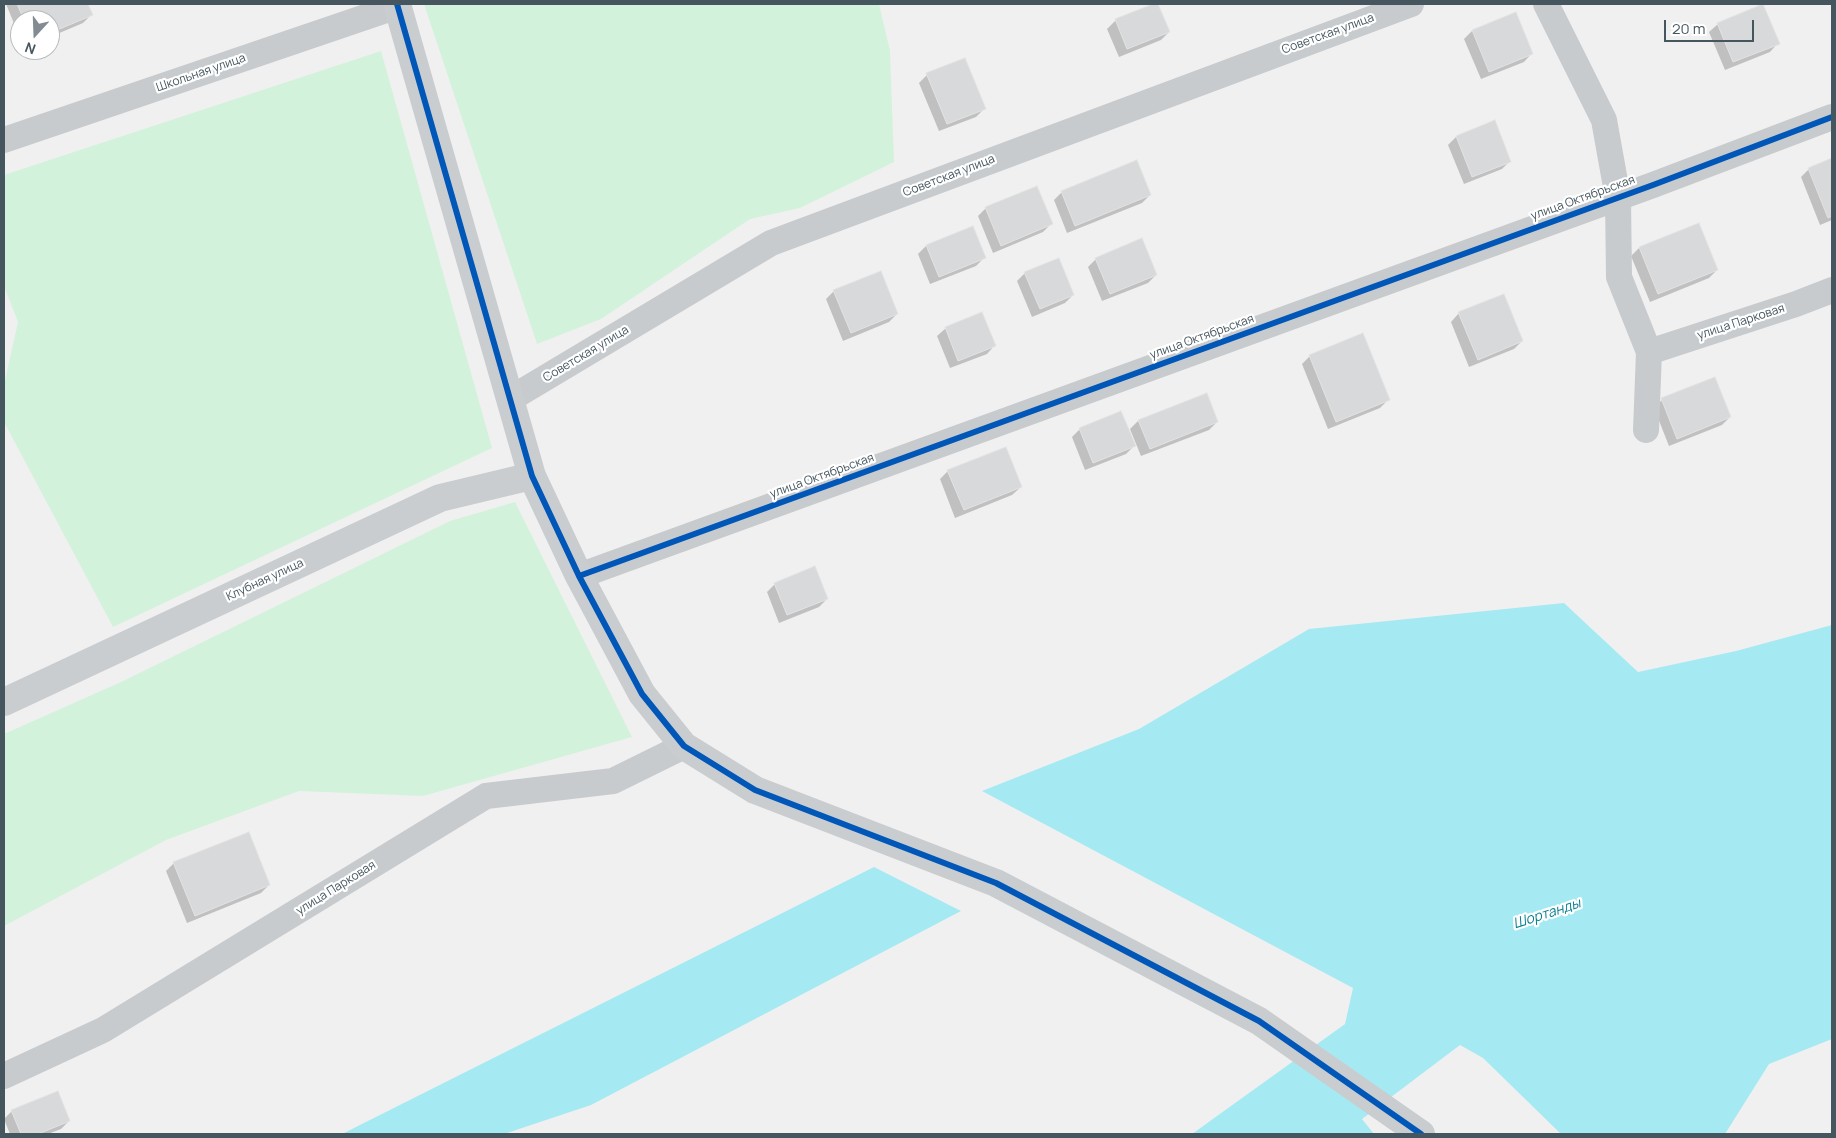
<!DOCTYPE html>
<html>
<head>
<meta charset="utf-8">
<style>
  body { margin:0 }
  #map { position:relative; width:1836px; height:1138px; overflow:hidden; background:#f1f0f0; font-family:Manrope,sans-serif }
  canvas { display:block }
  .frame { position:absolute; inset:0; border:5px solid #46565f; pointer-events:none }
  .north { position:absolute; left:10px; top:10px; width:50px; height:50px; box-sizing:border-box; background:#fff; border:1px solid #b5bbbf; border-radius:50%; rotate:200deg; font-size:14px; font-weight:700; line-height:20px; text-align:center; color:#46565f }
  .north::after { content:''; display:block; margin:auto; width:18px; height:22px; background:#828c92; clip-path:polygon(50% 0,100% 100%,50% 72%,0 100%) }
  .scale { position:absolute; left:1664px; top:20px; width:90px; height:22px; box-sizing:border-box; border:2px solid #46565f; border-top:0; padding-left:6px; font-size:15px; line-height:18px; white-space:nowrap; color:#46565f; -webkit-text-stroke:4px #fff; paint-order:stroke }
</style>
</head>
<body>
<div id="map">
<canvas width="1836" height="1138"></canvas>
<div class="frame"></div>
<div class="north">N</div>
<div class="scale">20 m</div>
</div>
<script>
const c = document.querySelector('canvas').getContext('2d');
c.lineJoin = 'round';
function fillPath(path, color) {
  c.fillStyle = color;
  c.fill(path, 'evenodd');
}
function shape(rows) {
  const path = new Path2D();
  for (const r of rows) {
    path.moveTo(r[0], r[1]);
    for (let i = 2; i < r.length; i += 2) path.lineTo(r[i], r[i + 1]);
  }
  return path;
}
function trace(path, color, width, dash) {
  c.strokeStyle = color;
  c.lineWidth = width;
  c.lineCap = dash ? 'butt' : 'round';
  c.setLineDash(dash || []);
  c.stroke(path);
}
function label(font, color, halo, rows, align = 'center') {
  c.font = font + ' Manrope,sans-serif';
  c.lineWidth = 4.5;
  c.setLineDash([]);
  c.textBaseline = 'middle';
  c.strokeStyle = halo;
  c.fillStyle = color;
  for (const [text, x, y, turn = 0] of rows) {
    c.save();
    c.translate(x, y);
    c.rotate((+turn || 0) * Math.PI / 180);
    c.textAlign = isNaN(turn) ? turn : align;
    if (halo) c.strokeText(text, 0, 0);
    c.fillText(text, 0, 0);
    c.restore();
  }
}
fillPath(shape([
  [424,4,879,4,890,51,894,162,800,208,750,219,601,319,537,344],
  [381,51,492,448,113,627,4,422,4,385,18,322,4,286,4,175],
  [515,502,632,737,423,796,299,791,166,840,4,926,4,734,121,682,450,521]
]), '#d3f2db');
fillPath(shape([
  [1564,603,1638,672,1736,651,1832,625,1832,1039,1769,1064,1725,1134,1561,1134,1483,1058,1460,1045,1362,1119,1374,1134,1192,1134,1345,1024,1353,988,982,791,1139,729,1309,629],
  [874,867,961,911,591,1105,504,1134,342,1134]
]), '#a5eaf2');
fillPath(shape([
  [6,4,87,4,91,15,83,23,50,37,50,20,20,20,20,38],
  [1157,4,1169,32,1161,40,1119,57,1107,29,1116,20],
  [1515,13,1532,53,1524,62,1481,79,1464,39,1472,31],
  [1718,24,1778,43,1770,52,1725,70,1709,32],
  [927,75,984,109,976,117,939,131,919,83],
  [1494,122,1510,161,1502,169,1464,184,1448,145,1456,137],
  [1832,160,1832,220,1820,225,1801,177,1809,169],
  [1062,192,1150,195,1142,203,1067,233,1054,200],
  [986,208,1051,224,1043,232,993,253,978,216],
  [972,227,984,258,976,266,930,284,918,254,926,246],
  [1639,248,1717,270,1709,278,1650,302,1631,256],
  [1096,259,1156,275,1148,283,1102,301,1088,267],
  [1025,273,1073,295,1065,303,1032,317,1017,281],
  [834,291,897,314,889,322,843,341,826,299],
  [1459,313,1522,341,1514,349,1469,367,1451,322],
  [946,328,995,345,987,354,950,368,937,336],
  [1310,356,1388,400,1380,408,1328,429,1302,364],
  [1206,394,1217,422,1209,430,1141,456,1130,429,1138,421],
  [1662,400,1730,417,1722,425,1669,446,1654,408],
  [1080,429,1134,446,1126,454,1085,470,1072,437],
  [948,471,1021,487,1012,495,955,518,940,479],
  [775,584,827,599,819,607,779,623,767,592],
  [174,863,269,885,261,893,187,923,166,871],
  [12,1111,69,1121,61,1129,48,1134,10,1134,4,1119]
]), '#0003');
const building = shape([
  [17,4,88,4,93,15,50,33,50,20,24,20,17,4],
  [1153,4,1158,4,1170,32,1127,49,1115,19,1153,4],
  [1763,4,1780,44,1733,62,1717,23,1763,4],
  [1516,12,1533,54,1489,72,1472,30,1516,12],
  [965,58,986,109,947,124,926,73,965,58],
  [1495,120,1511,162,1472,177,1456,136,1495,120],
  [1832,158,1832,216,1828,218,1808,168,1832,158],
  [1137,160,1151,195,1075,226,1061,191,1137,160],
  [1037,186,1053,224,1001,246,985,207,1037,186],
  [1699,223,1718,270,1658,294,1639,247,1699,223],
  [973,226,986,258,939,277,926,245,973,226],
  [1142,238,1157,275,1110,294,1095,258,1142,238],
  [1059,258,1074,295,1040,309,1024,272,1059,258],
  [881,271,898,314,851,333,833,290,881,271],
  [1504,294,1523,341,1478,360,1458,312,1504,294],
  [982,312,996,346,958,361,945,327,982,312],
  [1363,333,1390,400,1336,422,1309,355,1363,333],
  [1715,377,1731,417,1677,439,1661,398,1715,377],
  [1207,393,1218,422,1150,449,1138,420,1207,393],
  [1121,411,1136,446,1093,463,1079,428,1121,411],
  [1006,447,1022,487,964,510,947,470,1006,447],
  [815,566,828,599,787,615,774,583,815,566],
  [249,832,270,885,195,916,173,862,249,832],
  [58,1091,70,1121,38,1134,21,1134,11,1110,58,1091]
]);
fillPath(building, '#d8d9da');
trace(building, '#e2e2e3', 1);
trace(shape([
  [1546,4,1604,120,1618,198,1619,277,1649,352,1646,430],
  [4,140,398,6],
  [1649,352,1796,304,1832,290],
  [510,399,771,243,1411,4],
  [579,576,1653,185,1832,117],
  [4,1076,103,1030,486,796,613,781,684,746]
]), '#c7cbce', 26);
trace(shape([
  [397,4,532,476,579,576,642,694,684,746,755,790,996,883,1259,1021,1421,1134],
  [4,702,440,498,532,476]
]), '#c9cdd0', 28);
trace(shape([
  [397,4,532,476,579,576,642,694,684,746,755,790,996,883,1259,1021,1421,1134],
  [579,576,1653,185,1832,117]
]), '#0057b8', 6);
label('12px', '#46565f', '#fff', [
  ["Советская улица",1328,34,-20],
  ["Школьная улица",201,73,-19],
  ["Советская улица",949,176,-21],
  ["улица Октябрьская",1583,198,-20],
  ["улица Парковая",1741,322,-18],
  ["улица Октябрьская",1202,337,-20],
  ["Советская улица",586,354,-31],
  ["улица Октябрьская",822,476,-20],
  ["Клубная улица",265,580,-25],
  ["улица Парковая",336,888,-32]
]);
label('italic 14px', '#047f8e', '#fff', [
  ["Шортанды",1547,914,-18]
]);
</script>
</body>
</html>
